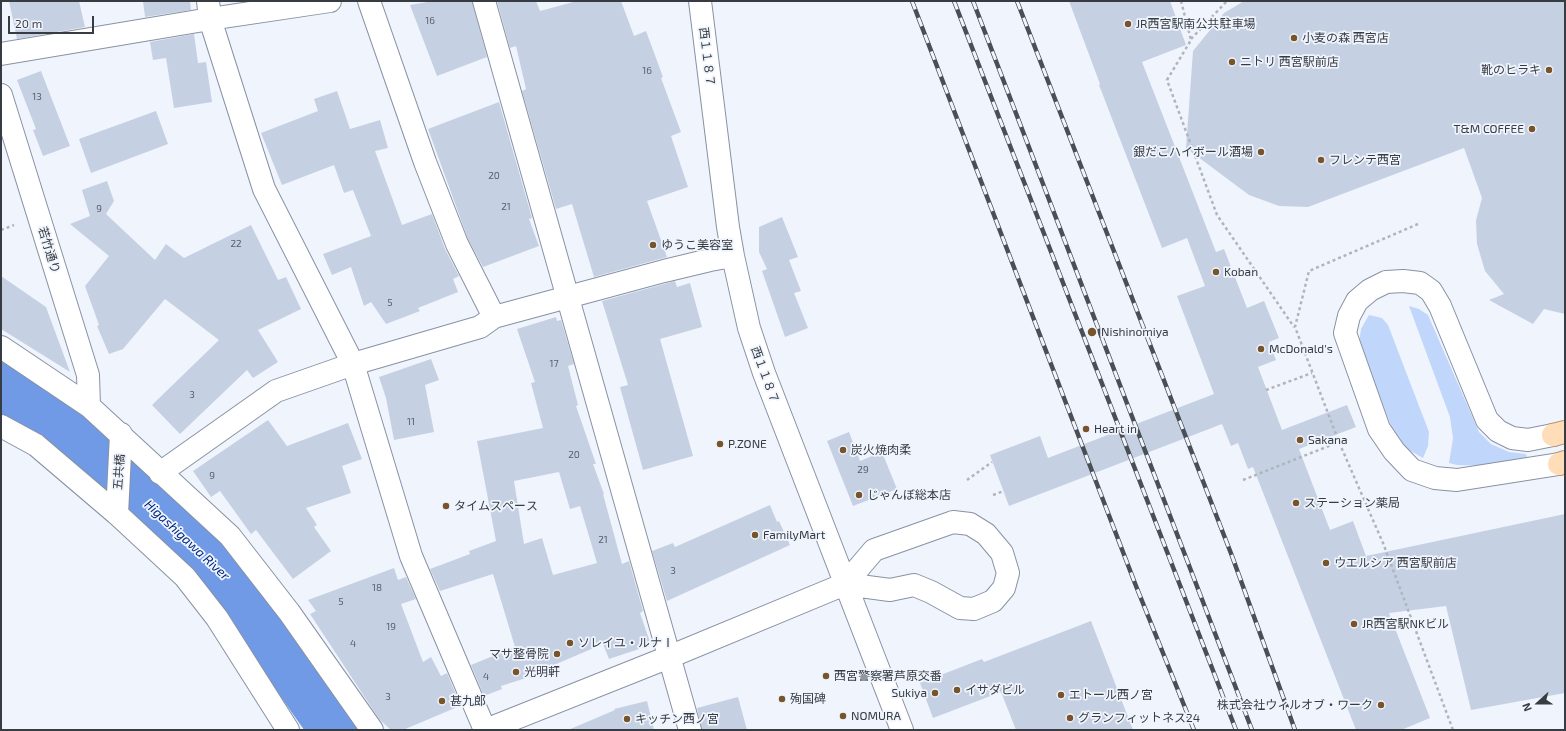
<!DOCTYPE html>
<html>
<head>
<meta charset="utf-8">
<style>
  body { margin:0 }
  #map { position:relative; width:1566px; height:731px; overflow:hidden; background:#f0f5fd; font-family:"Exo 2",sans-serif }
  canvas { display:block }
  .frame { position:absolute; inset:0; border:2px solid #373c43; pointer-events:none }
  .north { position:absolute; left:1518px; top:683px; width:40px; height:40px; -webkit-text-stroke:3px #f0f5fd; paint-order:stroke; rotate:249deg; font-size:11px; font-weight:700; line-height:16px; text-align:center; color:#373c43 }
  .north::after { content:''; display:block; margin:auto; width:14px; height:18px; background:#373c43; clip-path:polygon(50% 0,100% 100%,50% 72%,0 100%) }
  .scale { position:absolute; left:8px; top:16px; width:86px; height:18px; box-sizing:border-box; border:2px solid #373c43; border-top:0; padding-left:5px; font-size:12px; line-height:14px; white-space:nowrap; color:#373c43; -webkit-text-stroke:3px #f0f5fd; paint-order:stroke }
</style>
</head>
<body>
<div id="map">
<canvas width="1566" height="731"></canvas>
<div class="frame"></div>
<div class="north">N</div>
<div class="scale">20 m</div>
</div>
<script>
const c = document.querySelector('canvas').getContext('2d');
c.lineJoin = 'round';
function fillPath(path, color) {
  c.fillStyle = color;
  c.fill(path, 'evenodd');
}
function shape(rows) {
  const path = new Path2D();
  for (const r of rows) {
    path.moveTo(r[0], r[1]);
    for (let i = 2; i < r.length; i += 2) path.lineTo(r[i], r[i + 1]);
  }
  return path;
}
function trace(path, color, width, dash) {
  c.strokeStyle = color;
  c.lineWidth = width;
  c.lineCap = dash ? 'butt' : 'round';
  c.setLineDash(dash || []);
  c.stroke(path);
}
function label(font, color, halo, rows, align = 'center') {
  c.font = font + ' "Exo 2","Noto Sans JP",sans-serif';
  c.lineWidth = 3.5;
  c.setLineDash([]);
  c.textBaseline = 'middle';
  c.strokeStyle = halo;
  c.fillStyle = color;
  for (const [text, x, y, turn = 0] of rows) {
    c.save();
    c.translate(x, y);
    c.rotate((+turn || 0) * Math.PI / 180);
    c.textAlign = isNaN(turn) ? turn : align;
    if (halo) c.strokeText(text, 0, 0);
    c.fillText(text, 0, 0);
    c.restore();
  }
}
fillPath(shape([
  [1409,306,1419,309,1428,315,1479,432,1491,444,1509,452,1526,454,1528,460,1487,466,1457,465,1449,463,1453,438,1450,417],
  [1369,315,1382,318,1388,325,1429,432,1428,446,1423,458,1407,449,1395,436,1359,344,1361,329]
]), '#c1d6fb');
trace(shape([
  [1,387,32,402,160,513,230,580,336,730]
]), '#7099e6', 52);
fillPath(shape([
  [9,1,79,1,85,27,17,39],
  [143,1,190,1,191,10,145,17],
  [433,1,472,1,487,57,437,76,410,5],
  [497,1,536,1,540,11,577,1,621,1,634,36,646,31,663,77,661,78,681,132,671,136,688,187,647,201,667,257,594,277,572,204,556,209,522,91,526,89,516,46,510,48],
  [1069,1,1170,1,1186,45,1142,62,1216,252,1224,249,1247,308,1264,301,1279,338,1269,342,1276,360,1258,367,1282,430,1347,405,1356,427,1299,449,1330,530,1353,521,1366,556,1565,514,1565,693,1471,710,1446,606,1389,613,1430,718,1401,730,1356,730,1253,467,1248,469,1238,443,1231,446,1222,424,1009,506,990,455,1040,436,1048,458,1214,394,1177,296,1205,286,1187,238,1162,248,1099,85,1100,84],
  [1244,1,1565,1,1565,314,1544,309,1533,324,1489,300,1504,294,1485,271,1477,244,1476,220,1482,198,1464,148,1308,207,1279,206,1249,195,1186,148,1193,51,1224,13],
  [194,34,198,63,206,62,212,102,174,108,166,58,153,60,150,42],
  [41,71,70,146,43,156,33,130,36,129,17,80],
  [337,91,350,129,380,120,388,148,375,151,402,225,432,214,445,249,459,276,453,279,458,292,418,308,420,311,386,324,371,302,364,306,351,267,332,275,323,254,371,236,353,190,344,193,334,165,282,185,261,133,318,111,314,99],
  [499,102,532,218,529,219,539,246,483,267,468,239,428,129],
  [156,111,168,144,91,173,79,139],
  [107,181,114,201,106,214,155,260,166,244,184,258,251,225,278,280,286,277,301,309,258,330,278,362,253,378,247,370,180,434,152,405,219,340,165,299,123,349,109,354,97,326,99,325,85,286,109,256,70,224,90,216,82,190],
  [782,217,798,257,789,260,801,291,794,293,808,328,785,337,762,271,767,269,759,252,759,227],
  [1,276,46,307,70,372,1,329],
  [675,281,677,287,690,283,702,327,660,339,693,456,643,470,620,387,628,385,602,301],
  [556,317,557,321,561,320,574,364,568,366,578,405,576,406,596,464,593,464,604,494,603,494,622,564,629,561,643,611,640,613,651,645,609,659,603,644,547,668,548,671,501,686,502,689,484,696,471,665,515,647,493,574,440,591,430,569,470,554,469,551,496,541,477,441,543,428,531,383,535,382,517,329],
  [559,472,570,509,580,506,597,563,553,575,542,538,524,544,514,481],
  [431,359,439,380,425,385,434,432,394,440,386,398,379,377],
  [268,420,287,446,348,423,362,459,342,466,351,493,306,508,317,525,314,527,331,551,293,579,256,530,251,534,220,491,211,497,193,471],
  [849,432,860,461,882,452,897,489,853,506,827,441],
  [770,505,777,522,779,521,790,545,667,601,652,551,673,543,675,547],
  [394,568,398,580,406,577,416,599,401,604,423,662,431,657,441,676,447,673,460,704,454,706,455,708,403,730,391,730,379,719,310,614,316,611,308,600],
  [1091,621,1133,730,1016,730,1001,692,933,718,920,683,982,659,984,662],
  [738,697,747,730,702,730,697,708],
  [647,701,654,730,568,730,615,710,614,709]
]), '#c5d0e3');
const minor = shape([
  [208,1,210,19,264,189,353,364,411,556,485,730],
  [369,1,425,162,457,244,494,317],
  [484,1,690,730],
  [700,1,728,227,733,256,749,328,764,373,902,730],
  [1,54,210,19,330,1],
  [1,95,88,375,89,406],
  [1,347,89,406,230,536,289,612,372,730],
  [1,426,36,445,117,514,185,577,217,618,288,730],
  [1553,435,1528,440,1512,438,1498,431,1487,420,1440,306,1431,291,1420,283,1403,281,1386,282,1370,290,1357,301,1349,316,1345,333,1379,429,1394,451,1412,470,1435,478,1457,480,1559,464],
  [160,473,276,391,353,364,480,327,494,317,664,271,710,260,733,256],
  [117,514,121,434],
  [953,522,970,524,986,534,1002,553,1008,573,1004,588,993,601,974,609,960,608,931,592,914,585,890,590,845,584,874,550,953,522],
  [486,730,669,657,845,584]
]);
const major = shape([
  [1553,435,1565,432],
  [1559,464,1565,462]
]);
trace(minor, '#8892a4', 24);
trace(major, '#b89670', 24);
trace(shape([
  [1181,1,1191,40,1167,80,1217,215,1294,327],
  [1191,39,1227,1],
  [1418,224,1309,271,1295,327,1339,442,1383,543,1453,730],
  [1,230,14,225],
  [1266,390,1312,373],
  [967,480,992,462],
  [1243,480,1339,442],
  [993,495,1004,491]
]), '#b0b5bd', 2.5, [3, 3]);
trace(minor, '#fff', 22);
trace(major, '#feddb8', 22);
const rail = shape([
  [912,1,1136,586,1194,730],
  [954,1,1236,730],
  [973,1,1252,730],
  [1017,1,1232,556,1295,730]
]);
trace(rail, '#4a4f56', 4.5);
trace(rail, '#f0f5fd', 3, [9]);
for (const [x, y, r, color] of [
  [1128,24,4,"#77542c"],
  [1294,38,4,"#77542c"],
  [1232,62,4,"#77542c"],
  [1549,70,4,"#77542c"],
  [1532,129,4,"#77542c"],
  [1261,152,4,"#77542c"],
  [1321,160,4,"#77542c"],
  [653,245,4,"#77542c"],
  [1216,272,4,"#77542c"],
  [1092,332,5,"#77542c"],
  [1261,349,4,"#77542c"],
  [1086,429,4,"#77542c"],
  [1300,440,4,"#77542c"],
  [720,444,4,"#77542c"],
  [843,450,4,"#77542c"],
  [859,495,4,"#77542c"],
  [1296,503,4,"#77542c"],
  [446,506,4,"#77542c"],
  [755,535,4,"#77542c"],
  [1326,563,4,"#77542c"],
  [1354,624,4,"#77542c"],
  [570,643,4,"#77542c"],
  [557,654,4,"#77542c"],
  [516,672,4,"#77542c"],
  [826,676,4,"#77542c"],
  [957,690,4,"#77542c"],
  [935,693,4,"#77542c"],
  [1061,695,4,"#77542c"],
  [782,699,4,"#77542c"],
  [442,701,4,"#77542c"],
  [1381,705,4,"#77542c"],
  [843,716,4,"#77542c"],
  [1070,718,4,"#77542c"],
  [627,719,4,"#77542c"]
]) {
  const dot = new Path2D();
  dot.arc(x, y, r, 0, 2 * Math.PI);
  c.fillStyle = color;
  c.fill(dot);
  trace(dot, '#f0f5fd', 1.5);
}
label('10px', '#5a616b', null, [
  ["16",430,21],
  ["16",647,71],
  ["13",37,97],
  ["20",494,176],
  ["21",506,207],
  ["9",99,209],
  ["22",236,244],
  ["5",390,303],
  ["17",554,364],
  ["3",192,395],
  ["11",411,422],
  ["20",574,455],
  ["29",863,470],
  ["9",212,476],
  ["21",603,540],
  ["3",673,571],
  ["18",377,588],
  ["5",341,602],
  ["19",391,627],
  ["4",353,644],
  ["4",486,677],
  ["3",388,697]
]);
label('12px', '#373c43', '#f0f5fd', [
  ["JR西宮駅南公共駐車場",1136,24],
  ["小麦の森 西宮店",1302,38],
  ["ニトリ 西宮駅前店",1240,62],
  ["靴のヒラキ",1541,70,"right"],
  ["T&M COFFEE",1524,129,"right"],
  ["銀だこハイボール酒場",1253,152,"right"],
  ["フレンテ西宮",1329,160],
  ["ゆうこ美容室",661,245],
  ["Koban",1224,272],
  ["Nishinomiya",1101,332],
  ["McDonald's",1269,349],
  ["Heart in",1094,429],
  ["Sakana",1308,440],
  ["P.ZONE",728,444],
  ["炭火焼肉柔",851,450],
  ["じゃんぼ総本店",867,495],
  ["ステーション薬局",1304,503],
  ["タイムスペース",454,506],
  ["FamilyMart",763,535],
  ["ウエルシア 西宮駅前店",1334,563],
  ["JR西宮駅NKビル",1362,624],
  ["ソレイユ・ルナⅠ",578,643],
  ["マサ整骨院",549,654,"right"],
  ["光明軒",524,672],
  ["西宮警察署芦原交番",834,676],
  ["イサダビル",965,690],
  ["Sukiya",927,693,"right"],
  ["エトール西ノ宮",1069,695],
  ["殉国碑",790,699],
  ["甚九郎",450,701],
  ["株式会社ウィルオブ・ワーク",1373,705,"right"],
  ["NOMURA",851,716],
  ["グランフィットネス24",1078,718],
  ["キッチン西ノ宮",635,719]
], 'left');
label('12px', '#373c43', '#f0f5fd', [
  ["西１１８７",707,57,83],
  ["若竹通り",49,250,73],
  ["西１１８７",765,375,70],
  ["五共橋",119,472,-86]
]);
label('italic 13px', '#002980', '#f0f5fd', [
  ["Higashigawa River",187,540,43]
]);
</script>
</body>
</html>
